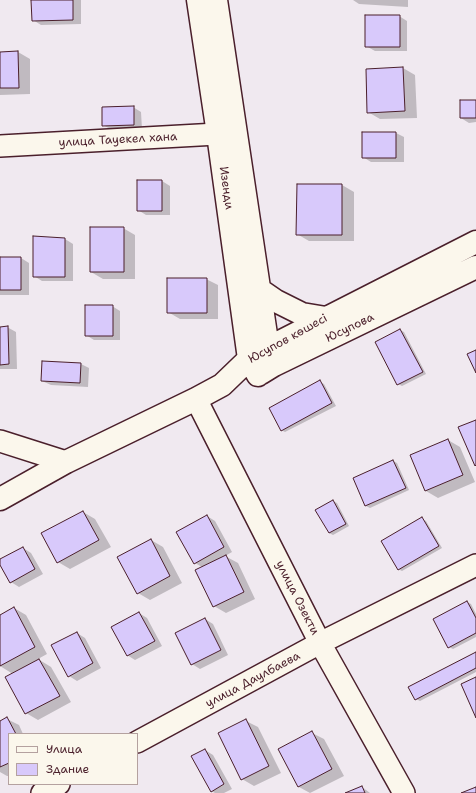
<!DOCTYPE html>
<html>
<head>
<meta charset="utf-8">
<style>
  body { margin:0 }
  #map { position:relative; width:476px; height:793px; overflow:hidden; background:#f0e9f0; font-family:"Shantell Sans",sans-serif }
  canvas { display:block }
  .legend { position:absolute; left:8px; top:733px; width:130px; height:52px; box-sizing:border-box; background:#fbf7ec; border:1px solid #b4a19f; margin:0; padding:5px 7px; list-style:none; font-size:12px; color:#4a1f2b }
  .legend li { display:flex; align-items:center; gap:8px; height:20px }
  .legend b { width:20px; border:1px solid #b4a19f }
</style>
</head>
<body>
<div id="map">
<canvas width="476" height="793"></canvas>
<ul class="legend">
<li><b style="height:5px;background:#fbf7ec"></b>Улица</li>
<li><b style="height:11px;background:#d8c9fb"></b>Здание</li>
</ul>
</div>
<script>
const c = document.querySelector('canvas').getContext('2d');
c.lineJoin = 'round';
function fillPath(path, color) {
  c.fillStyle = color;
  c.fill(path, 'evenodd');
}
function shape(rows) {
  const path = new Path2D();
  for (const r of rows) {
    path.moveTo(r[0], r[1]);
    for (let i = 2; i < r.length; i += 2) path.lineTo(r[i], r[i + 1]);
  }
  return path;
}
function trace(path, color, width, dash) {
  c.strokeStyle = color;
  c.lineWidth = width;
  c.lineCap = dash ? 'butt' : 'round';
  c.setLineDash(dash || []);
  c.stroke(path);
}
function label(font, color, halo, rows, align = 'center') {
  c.font = font + ' "Shantell Sans",sans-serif';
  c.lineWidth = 3;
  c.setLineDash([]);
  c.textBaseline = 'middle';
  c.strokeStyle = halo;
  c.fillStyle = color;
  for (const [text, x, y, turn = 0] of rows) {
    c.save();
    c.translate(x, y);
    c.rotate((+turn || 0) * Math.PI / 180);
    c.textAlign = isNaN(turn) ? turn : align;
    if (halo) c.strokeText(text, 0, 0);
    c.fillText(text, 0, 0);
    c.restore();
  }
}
fillPath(shape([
  [32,0,81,0,81,24,41,25,33,20],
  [353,0,408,0,408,7,359,4],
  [399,16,407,21,407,51,375,51,366,46],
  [18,52,30,59,30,94,0,95,0,53],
  [403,68,415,75,417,118,380,119,368,112],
  [476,101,476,122,469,123,461,118],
  [133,107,141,112,142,129,112,130,103,125],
  [396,133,404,137,404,162,371,162,363,157],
  [138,181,162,181,170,186,170,215,146,215,138,210],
  [342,185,354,192,354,241,309,241,297,234],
  [123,228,135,235,135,279,103,279,91,272],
  [34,238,65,239,73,244,73,281,42,281,34,276],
  [0,258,21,258,29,263,29,295,0,295],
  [206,279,218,285,218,319,180,319,168,312],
  [112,306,120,311,120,340,94,340,86,335],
  [7,327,16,332,17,369,0,369,0,328],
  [400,330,404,332,426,374,402,386,398,384],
  [81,364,89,368,88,387,51,385,42,381],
  [320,382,324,384,336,406,285,432,281,430],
  [448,440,460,447,475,482,438,498,426,491,411,456],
  [393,461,397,463,409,490,370,508,366,506,354,479],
  [333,501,337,503,349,526,333,535,329,533],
  [83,512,95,519,111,547,70,569,58,562,43,534],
  [207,516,215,521,232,552,225,556,238,563,255,599,226,613,214,606,202,567,195,563],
  [422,519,426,521,442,548,402,571,398,569],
  [151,540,163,547,182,583,150,600,138,593],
  [23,548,31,553,43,574,19,587,11,582,0,561],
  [467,602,471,604,476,614,476,637,453,649,449,647],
  [14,608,26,615,47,654,38,659,51,667,71,702,38,720,26,713,6,678,13,674,0,666,0,616],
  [139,613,147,618,162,646,135,660,127,655],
  [205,619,213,624,228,655,200,669,192,664],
  [77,633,85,638,101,668,77,681,69,676],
  [476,653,476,672,420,701,416,699],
  [7,719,19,725,23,734,9,734,9,776,7,776,0,772,0,722],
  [246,721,258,727,281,773,254,786,242,779],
  [312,733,324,739,344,776,310,793,299,787,279,750],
  [205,750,213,755,232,789,224,793,215,793,211,791],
  [362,787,370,793,348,793]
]), '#0003');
const building = shape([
  [31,0,73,0,73,20,32,21,31,0],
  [365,15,400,15,400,47,365,47,365,15],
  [18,51,19,88,0,88,0,52,18,51],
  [403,67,405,111,367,113,366,69,403,67],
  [460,100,476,100,476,118,460,118,460,100],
  [134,106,134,125,102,126,102,107,134,106],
  [362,132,396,132,396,158,362,158,362,132],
  [137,180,162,180,162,211,137,211,137,180],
  [297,184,342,184,342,235,296,235,297,184],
  [90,227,124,227,124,272,90,272,90,227],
  [33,236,65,238,65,277,33,277,33,236],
  [0,257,21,257,21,290,0,290,0,257],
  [167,278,207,278,207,313,167,313,167,278],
  [85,305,113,305,113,336,85,336,85,305],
  [8,326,9,364,0,365,0,327,8,326],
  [400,329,423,372,397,385,375,342,400,329],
  [476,350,476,373,467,354,476,350],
  [42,361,81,363,80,383,41,381,42,361],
  [320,380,332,403,281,431,269,408,320,380],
  [476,420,476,465,475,466,458,427,476,420],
  [448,439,463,475,425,491,410,455,448,439],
  [393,460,406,488,365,506,353,478,393,460],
  [333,500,346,524,329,533,315,510,333,500],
  [83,511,99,540,57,563,41,533,83,511],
  [207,515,224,547,194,564,176,532,207,515],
  [422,517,439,546,398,570,381,541,422,517],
  [151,539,170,576,137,594,117,557,151,539],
  [23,547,35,569,10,583,0,565,0,559,23,547],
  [226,555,244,592,213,607,195,570,226,555],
  [467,601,476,618,476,633,448,648,433,619,467,601],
  [14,607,35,647,0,666,0,615,14,607],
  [139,612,155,641,127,656,111,627,139,612],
  [205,618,221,650,191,665,175,633,205,618],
  [77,632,93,663,68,677,51,645,77,632],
  [476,652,476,668,415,700,408,687,476,652],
  [39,659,60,696,25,714,5,677,39,659],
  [476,677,476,718,461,684,476,677],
  [7,717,16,734,9,734,9,763,0,767,0,721,7,717],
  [246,719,269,766,241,780,218,733,246,719],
  [312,731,332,769,298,787,278,749,312,731],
  [205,749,224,784,211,792,191,756,205,749],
  [362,786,365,793,345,793,362,786],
  [476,787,476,793,461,793,476,787]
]);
fillPath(building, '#d8c9fb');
trace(building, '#4a1f2b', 1);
const street = shape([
  [0,146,235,133],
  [196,399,320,643,404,793],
  [0,441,66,462],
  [137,742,320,643,476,565],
  [42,793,59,784]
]);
const secondary = shape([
  [198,0,218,134,249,359,258,375],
  [216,0,268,348,274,365],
  [260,290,276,301,302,314,326,318],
  [261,373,274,365,476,267],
  [0,499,66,462,196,399,222,385,249,359,268,348,476,242]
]);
trace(street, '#4a1f2b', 24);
trace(secondary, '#4a1f2b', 25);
trace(street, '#fbf7ec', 21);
trace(secondary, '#fbf7ec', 22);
label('12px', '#4a1f2b', '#fbf7ec', [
  ["улица Тауекел хана",118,140,-3],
  ["Изенди",226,188,82],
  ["Юсупова",350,328,-26],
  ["Юсупов көшесі",288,339,-29],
  ["улица Озекти",297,598,63],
  ["улица Даулбаева",253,680,-28]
]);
</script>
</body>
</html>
